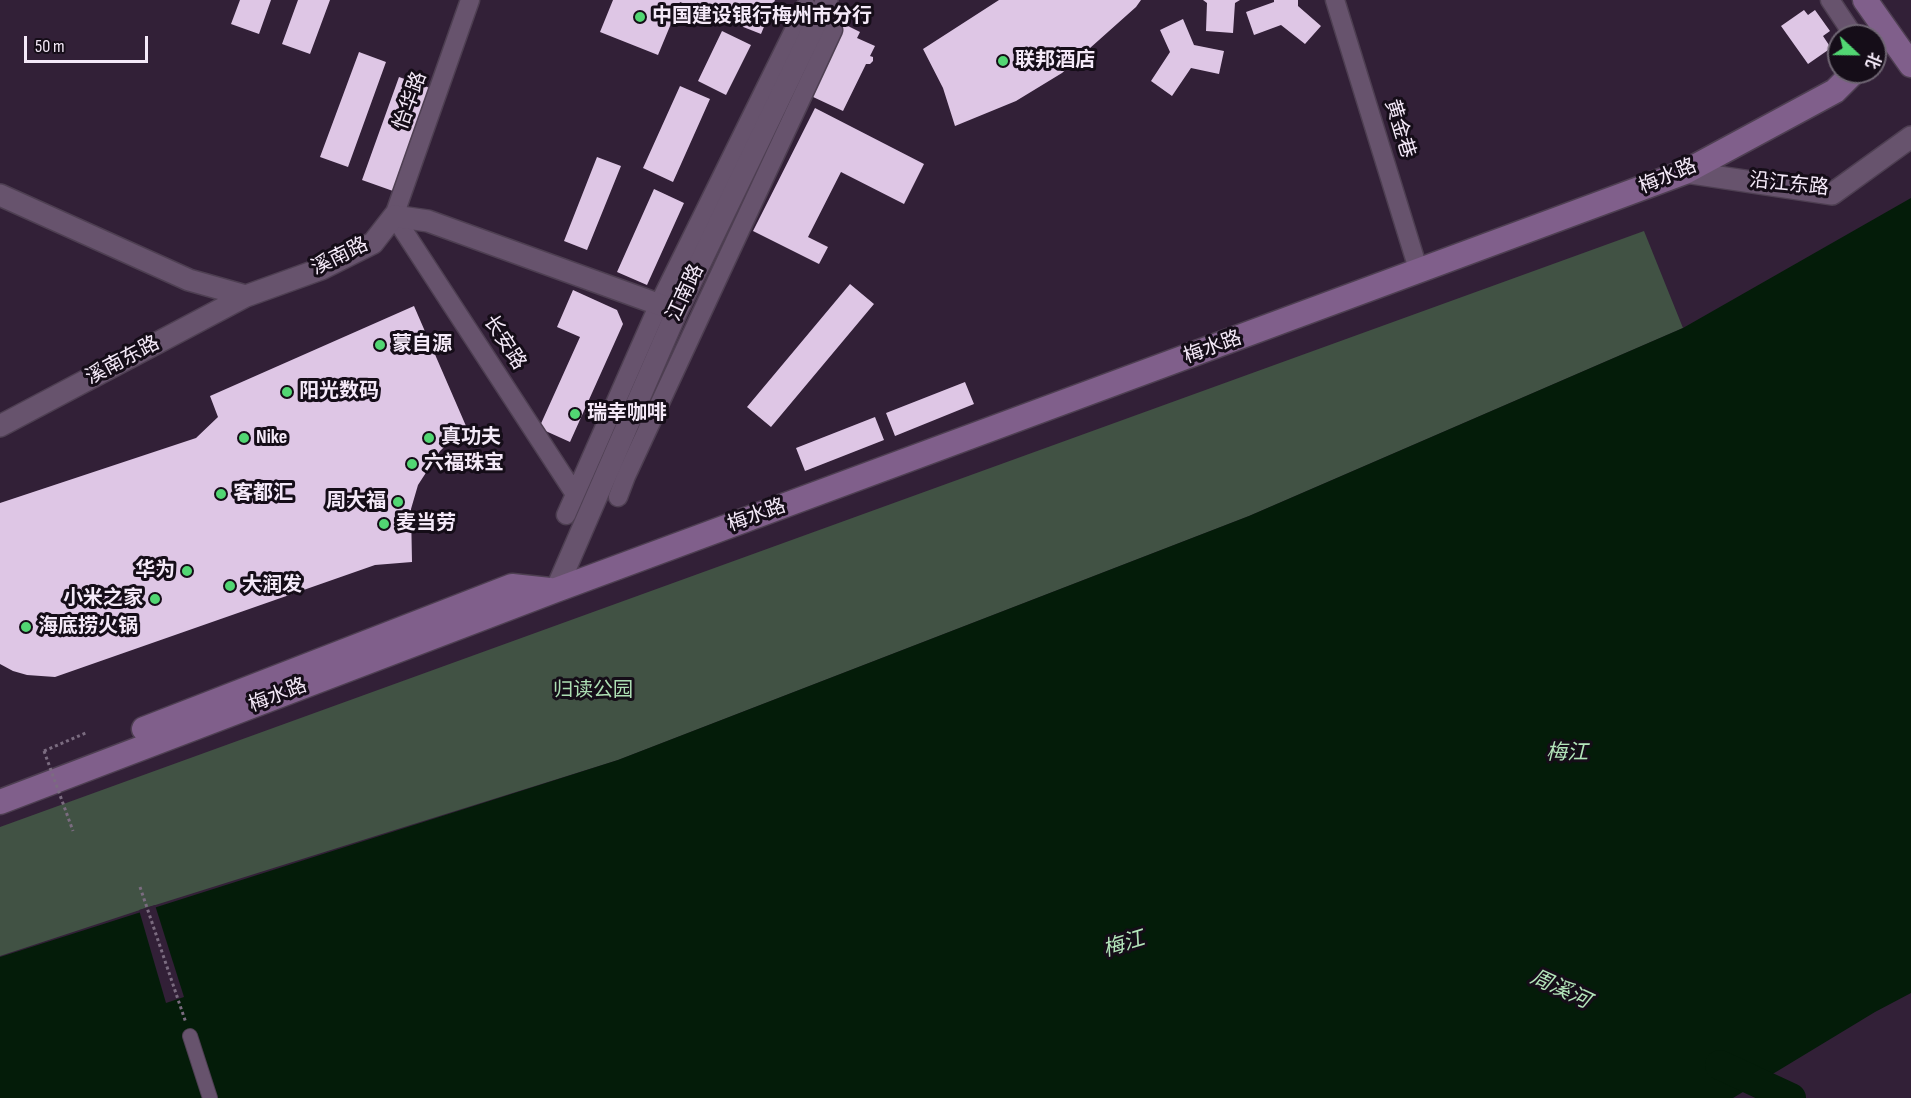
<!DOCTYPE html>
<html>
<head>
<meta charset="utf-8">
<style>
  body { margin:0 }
  #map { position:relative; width:1911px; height:1098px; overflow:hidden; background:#322037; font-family:"Sofia Sans Condensed","Noto Sans SC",sans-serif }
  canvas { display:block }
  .north { position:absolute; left:1827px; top:24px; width:60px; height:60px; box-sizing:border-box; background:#150d18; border:2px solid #6e6572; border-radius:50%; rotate:112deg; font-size:16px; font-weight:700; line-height:24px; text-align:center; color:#f4e9f8 }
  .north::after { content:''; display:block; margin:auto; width:21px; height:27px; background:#52d673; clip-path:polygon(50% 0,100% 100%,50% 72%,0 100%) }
  .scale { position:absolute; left:24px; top:36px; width:124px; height:27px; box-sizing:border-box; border:3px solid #f4e9f8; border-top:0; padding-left:8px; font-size:18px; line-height:21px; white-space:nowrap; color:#f4e9f8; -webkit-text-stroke:4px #150d18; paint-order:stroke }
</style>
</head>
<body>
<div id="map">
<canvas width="1911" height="1098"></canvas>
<div class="north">北</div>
<div class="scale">50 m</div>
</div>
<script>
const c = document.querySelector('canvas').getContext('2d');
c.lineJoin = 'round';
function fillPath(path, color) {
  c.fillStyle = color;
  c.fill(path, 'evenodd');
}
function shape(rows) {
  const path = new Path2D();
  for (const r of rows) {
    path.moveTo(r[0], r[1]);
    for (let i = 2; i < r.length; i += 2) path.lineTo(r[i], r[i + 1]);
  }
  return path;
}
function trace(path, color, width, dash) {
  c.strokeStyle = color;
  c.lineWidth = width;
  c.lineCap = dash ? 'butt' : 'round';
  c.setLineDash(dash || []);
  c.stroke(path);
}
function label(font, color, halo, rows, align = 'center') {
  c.font = font + ' "Sofia Sans Condensed","Noto Sans SC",sans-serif';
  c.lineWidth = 6;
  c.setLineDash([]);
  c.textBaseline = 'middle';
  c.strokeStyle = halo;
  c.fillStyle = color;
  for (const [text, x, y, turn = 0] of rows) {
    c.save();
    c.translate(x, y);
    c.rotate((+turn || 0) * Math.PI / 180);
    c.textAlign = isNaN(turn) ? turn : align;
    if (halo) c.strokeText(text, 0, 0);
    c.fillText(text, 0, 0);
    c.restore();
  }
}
fillPath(shape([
  [1644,231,1683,328,1249,516,618,760,149,907,0,956,0,827]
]), '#415244');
fillPath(shape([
  [1911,198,1911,993,1875,1012,1733,1098,0,1098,0,957,618,760,1249,516,1683,328]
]), '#041c09');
fillPath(shape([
  [155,905,184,997,166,1003,139,910]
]), '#322037');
trace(shape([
  [1720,1065,1791,1098]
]), '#041c09', 30);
fillPath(shape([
  [240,0,271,0,259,34,231,24],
  [298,0,330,0,310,54,282,44],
  [613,0,775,0,761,34,680,2,658,55,600,32],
  [999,0,1141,0,1136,7,1062,73,1016,101,955,126,943,88,923,49],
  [1203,0,1240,0,1235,3,1233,33,1206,31,1207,3],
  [1274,0,1298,0,1298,6,1321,26,1305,44,1281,25,1254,35,1246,12,1274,2],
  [1804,10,1808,15,1815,10,1830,31,1823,36,1831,48,1808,64,1781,26],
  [1183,19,1194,45,1224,51,1219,74,1191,68,1172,96,1151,81,1170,52,1160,30],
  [844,24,860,32,857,38,875,46,870,56,873,57,873,61,870,64,866,64,843,111,811,96],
  [722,31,751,45,726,95,698,81],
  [359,52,386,62,348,167,320,157],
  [399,77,430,88,393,191,362,180],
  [680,86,710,99,673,182,643,168],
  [815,108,924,164,904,204,841,172,808,237,828,247,819,264,753,231],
  [597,157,621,166,587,250,564,241],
  [654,189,684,203,647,285,617,272],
  [850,284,874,304,771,427,747,407],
  [573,290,617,310,623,324,570,442,539,428,580,337,557,327],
  [414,306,466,426,440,451,418,485,411,509,412,562,375,565,55,677,27,675,13,671,0,664,0,503,196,438,218,417,210,396],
  [965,382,974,404,895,436,886,413],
  [875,417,884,440,805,471,796,448]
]), '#dec6e5');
const pedestrian = shape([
  [190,1036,210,1098]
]);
const minor = shape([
  [470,0,394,216,575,494],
  [1335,0,1419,272],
  [1830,0,1854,36],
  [618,497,626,476,833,30],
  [566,515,659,304,806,6]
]);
const tertiary = shape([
  [1685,172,1832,194,1911,137],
  [0,195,189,280,246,296,321,269,373,243,394,216,428,221,677,311],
  [0,426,246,296],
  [556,590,677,311,827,0]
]);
const secondary = shape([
  [1865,0,1911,65],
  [144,729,512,586,550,590],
  [0,802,556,590,1685,172,1835,91,1854,72]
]);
trace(pedestrian, '#4e3f52', 16);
trace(minor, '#4e3f52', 21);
trace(tertiary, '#4e3f52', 24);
trace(secondary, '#4e3f52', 27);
trace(shape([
  [44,751,88,732],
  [140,887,186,1023]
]), '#7b6c80', 3, [3, 3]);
trace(pedestrian, '#67536d', 14);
trace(minor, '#67536d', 18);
trace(tertiary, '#67536d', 21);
trace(secondary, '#805f8b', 24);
trace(shape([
  [44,751,73,831]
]), '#7b6c80', 3, [3, 3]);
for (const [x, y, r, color] of [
  [640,17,6,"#52d673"],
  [1003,61,6,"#52d673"],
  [380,345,6,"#52d673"],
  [287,392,6,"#52d673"],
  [575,414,6,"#52d673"],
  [244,438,6,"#52d673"],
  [429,438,6,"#52d673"],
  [412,464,6,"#52d673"],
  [221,494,6,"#52d673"],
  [398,502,6,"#52d673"],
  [384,524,6,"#52d673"],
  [187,571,6,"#52d673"],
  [230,586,6,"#52d673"],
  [155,599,6,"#52d673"],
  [26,627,6,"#52d673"]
]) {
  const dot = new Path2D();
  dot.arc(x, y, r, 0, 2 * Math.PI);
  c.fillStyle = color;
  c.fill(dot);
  trace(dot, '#150d18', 2);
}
label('bold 20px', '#f4e9f8', '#150d18', [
  ["中国建设银行梅州市分行",652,17],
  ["联邦酒店",1015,61],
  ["蒙自源",392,345],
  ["阳光数码",299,392],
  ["瑞幸咖啡",587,414],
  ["Nike",256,438],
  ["真功夫",441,438],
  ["六福珠宝",424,464],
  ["客都汇",233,494],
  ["周大福",386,502,"right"],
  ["麦当劳",396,524],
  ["华为",175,571,"right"],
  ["大润发",242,586],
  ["小米之家",143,599,"right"],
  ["海底捞火锅",38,627]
], 'left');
label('20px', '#f4e9f8', '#150d18', [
  ["怡华路",411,101,-70],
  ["黄金巷",1399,129,73],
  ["梅水路",1668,177,-23],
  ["沿江东路",1789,185,6],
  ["溪南路",340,257,-26],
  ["江南路",686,293,-65],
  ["长安路",504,343,57],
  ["梅水路",1213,348,-20],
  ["溪南东路",123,361,-28],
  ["梅水路",757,516,-20],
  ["梅水路",278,696,-21]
]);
label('20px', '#acdeb3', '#150d18', [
  ["归读公园",593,691]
]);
label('italic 21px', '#b3e5ba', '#150d18', [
  ["梅江",1567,754],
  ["梅江",1124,945,-17],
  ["周溪河",1560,990,25]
]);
</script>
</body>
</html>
